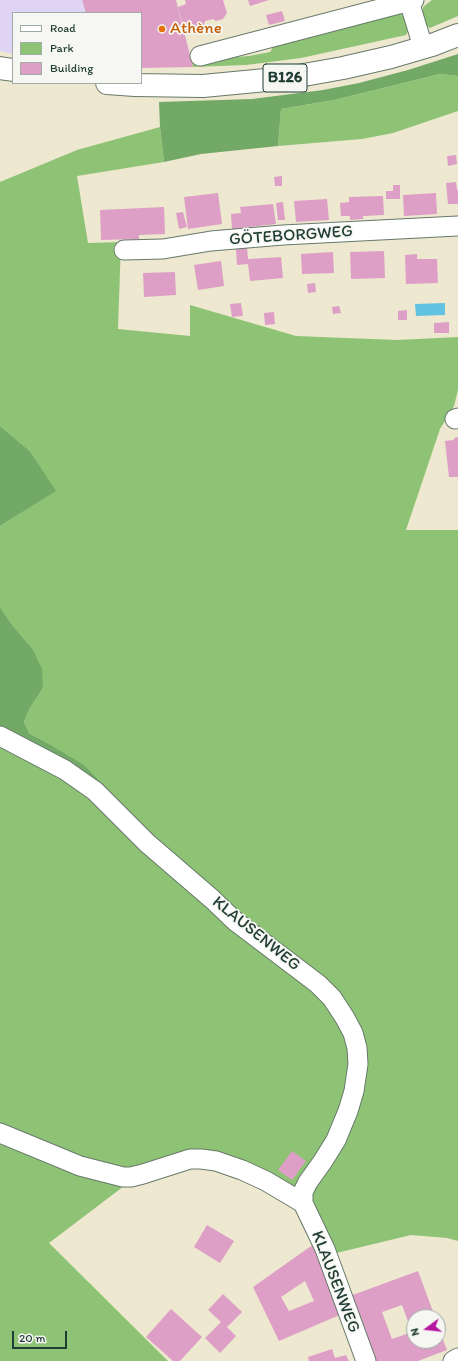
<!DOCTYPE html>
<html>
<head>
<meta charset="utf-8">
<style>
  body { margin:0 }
  #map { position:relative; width:458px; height:1361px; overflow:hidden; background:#ede8cf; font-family:Itim,sans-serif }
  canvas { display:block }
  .legend { position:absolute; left:12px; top:12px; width:130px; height:72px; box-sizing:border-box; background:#f6f6f2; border:1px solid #a0aca6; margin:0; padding:5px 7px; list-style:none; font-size:12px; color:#1f3d34 }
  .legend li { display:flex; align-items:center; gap:8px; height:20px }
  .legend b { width:20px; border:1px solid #a0aca6 }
  .north { position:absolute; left:406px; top:1309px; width:40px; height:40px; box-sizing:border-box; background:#f6f6f2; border:1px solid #a0aca6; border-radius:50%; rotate:255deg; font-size:11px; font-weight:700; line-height:16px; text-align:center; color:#1f3d34 }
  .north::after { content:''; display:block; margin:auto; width:14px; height:18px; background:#b5179e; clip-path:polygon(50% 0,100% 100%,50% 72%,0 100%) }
  .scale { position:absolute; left:12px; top:1331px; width:55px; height:18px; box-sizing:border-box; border:2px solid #1f3d34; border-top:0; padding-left:5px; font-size:12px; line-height:14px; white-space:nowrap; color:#1f3d34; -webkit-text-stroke:3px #f6f6f2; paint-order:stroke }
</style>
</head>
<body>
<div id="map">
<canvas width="458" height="1361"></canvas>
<ul class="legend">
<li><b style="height:5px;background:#fff"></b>Road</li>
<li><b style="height:11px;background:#8ec375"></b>Park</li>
<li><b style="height:11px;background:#dd9fc5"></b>Building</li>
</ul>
<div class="north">N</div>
<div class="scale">20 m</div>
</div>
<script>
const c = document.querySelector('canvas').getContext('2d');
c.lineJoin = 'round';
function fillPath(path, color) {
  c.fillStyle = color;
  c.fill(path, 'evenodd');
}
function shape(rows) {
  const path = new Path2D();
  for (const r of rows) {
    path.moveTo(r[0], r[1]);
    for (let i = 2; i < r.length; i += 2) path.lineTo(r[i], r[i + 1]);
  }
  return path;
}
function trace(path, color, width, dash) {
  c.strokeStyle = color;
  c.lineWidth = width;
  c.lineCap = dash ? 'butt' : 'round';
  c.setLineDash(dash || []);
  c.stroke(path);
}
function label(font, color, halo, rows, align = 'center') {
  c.font = font + ' Itim,sans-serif';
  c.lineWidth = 3.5;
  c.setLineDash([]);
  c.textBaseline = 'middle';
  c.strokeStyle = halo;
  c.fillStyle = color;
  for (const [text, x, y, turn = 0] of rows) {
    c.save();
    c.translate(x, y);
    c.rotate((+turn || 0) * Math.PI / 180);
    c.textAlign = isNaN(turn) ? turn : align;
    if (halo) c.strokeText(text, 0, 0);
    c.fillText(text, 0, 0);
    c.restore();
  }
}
fillPath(shape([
  [0,0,82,0,86,13,13,13,13,54,0,51]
]), '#e0d4f4');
fillPath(shape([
  [432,0,458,0,458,16,430,28,424,24,422,16,423,7],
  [395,12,403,15,408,21,409,29,406,35,301,58,246,65,193,67,191,61,249,56,270,52,276,42],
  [440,74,458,76,458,111,393,133,362,139,278,146,281,109,334,100],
  [160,127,164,162,77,176,88,243,121,242,118,329,190,336,190,305,296,336,397,340,458,337,458,390,454,406,440,429,406,530,458,530,458,1241,447,1238,411,1235,332,1254,307,1194,338,1146,359,1036,268,941,49,744,29,733,24,722,30,708,43,688,32,648,13,626,0,607,0,526,55,491,30,451,0,426,0,182,77,150],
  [0,743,74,782,330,1002,353,1056,338,1122,296,1189,229,1158,127,1173,0,1129],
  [0,1138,128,1183,49,1243,168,1361,0,1361]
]), '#8ec375');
fillPath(shape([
  [458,54,458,76,440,74,334,100,281,109,278,146,201,154,164,162,160,127,159,102,252,99,323,90,359,83,408,70],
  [0,426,30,451,56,491,0,526],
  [0,607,13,626,32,648,42,669,43,688,30,708,24,722,29,733,49,744,84,765,108,790,0,730]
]), '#72a966');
fillPath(shape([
  [445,303,445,315,416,316,415,304]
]), '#61c3df');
fillPath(shape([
  [82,0,176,0,193,67,141,68,141,13,86,13],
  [185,0,223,0,227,13,223,19,216,21,213,19,205,21,204,25,197,26,198,30,185,33,178,7,186,4],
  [248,0,269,0,250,6],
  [282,11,285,21,269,25,266,15],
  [456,155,457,164,448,166,447,156],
  [282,176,282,186,275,186,274,177],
  [456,182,457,190,458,190,458,204,448,204,446,183],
  [393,185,400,185,400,199,386,199,386,191,393,191],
  [218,193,222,224,188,229,184,197],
  [436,193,437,214,404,216,403,195],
  [383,196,384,215,363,216,363,219,350,220,350,216,341,216,340,203,349,202,349,197],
  [327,199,329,220,296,222,294,201],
  [283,202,285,220,278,220,276,203],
  [273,204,276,224,232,229,231,214,241,213,240,207],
  [164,207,165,234,139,235,139,239,101,240,100,210],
  [183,212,187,227,179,229,176,213],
  [247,248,248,259,281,257,283,278,250,281,248,264,237,265,236,249],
  [384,251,385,278,351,279,350,252],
  [333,252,334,273,302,274,301,254],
  [417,254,417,259,437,259,438,283,406,284,405,255],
  [221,261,224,286,198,290,194,265],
  [175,272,176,295,144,297,143,273],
  [315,283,316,292,308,293,307,284],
  [241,303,243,316,232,317,230,304],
  [339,306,341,313,333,314,332,307],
  [407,310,407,320,398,320,398,311],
  [274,312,275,324,265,325,264,313],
  [449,322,449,333,434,333,434,323],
  [458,437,458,477,449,477,445,441,454,440,454,438],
  [292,1151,306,1161,292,1180,278,1170],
  [207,1225,234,1241,220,1263,194,1247],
  [314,1244,342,1314,279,1341,253,1287],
  [305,1281,314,1301,289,1311,281,1297],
  [418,1271,435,1317,414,1317,414,1341,438,1341,438,1327,447,1350,418,1361,374,1361,350,1296],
  [402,1305,412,1332,392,1339,382,1312],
  [223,1294,242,1312,227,1327,236,1336,220,1353,205,1338,221,1322,208,1310],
  [171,1309,202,1337,180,1361,173,1361,146,1337],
  [332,1349,335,1358,346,1355,349,1361,309,1361,308,1357]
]), '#dd9fc5');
const minor = shape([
  [409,1,423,47],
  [200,56,414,0],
  [124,250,163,249,211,241,283,235,458,226],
  [455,419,458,418],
  [0,736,65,770,95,791,147,843,212,899,235,921,318,984,332,998,345,1018,353,1033,357,1048,358,1064,354,1091,348,1111,336,1140,323,1161,308,1182,303,1192,303,1203],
  [0,1133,80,1166,123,1177,131,1177,143,1174,190,1159,201,1159,216,1161,242,1170,266,1181,303,1203,325,1249,366,1361],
  [453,1361,458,1358]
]);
const primary = shape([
  [0,68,13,70],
  [107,83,135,85,203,86,287,78,343,68,391,57,432,45,458,35]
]);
trace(minor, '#67796a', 21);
trace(primary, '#67796a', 24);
trace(minor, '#fff', 19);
trace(primary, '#fff', 22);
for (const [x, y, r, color] of [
  [162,29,4,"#e8710a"]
]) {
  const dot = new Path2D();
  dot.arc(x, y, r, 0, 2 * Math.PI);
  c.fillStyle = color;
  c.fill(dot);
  trace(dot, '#f6f6f2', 1.5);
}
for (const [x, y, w] of [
  [285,78,44]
]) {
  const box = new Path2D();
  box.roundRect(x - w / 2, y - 14, w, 28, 3);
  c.fillStyle = '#f6f6f2';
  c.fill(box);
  trace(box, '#1f3d34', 1);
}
label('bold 16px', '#1f3d34', null, [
  ["B126",285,78]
]);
label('17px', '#c56008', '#f6f6f2', [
  ["Athène",170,29]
], 'left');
label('17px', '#1f3d34', '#f6f6f2', [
  ["GÖTEBORGWEG",291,236,-4],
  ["KLAUSENWEG",256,934,39],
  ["KLAUSENWEG",335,1282,69]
]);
</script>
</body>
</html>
